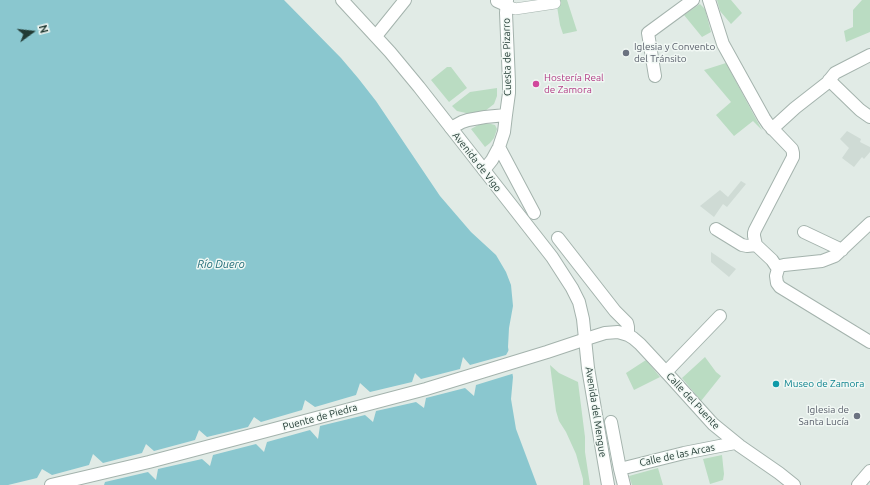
<!DOCTYPE html>
<html>
<head>
<meta charset="utf-8">
<style>
  body { margin:0 }
  #map { position:relative; width:870px; height:485px; overflow:hidden; background:#e1ebe6; font-family:Ubuntu,sans-serif }
  canvas { display:block }
  .north { position:absolute; left:12px; top:12px; width:40px; height:40px; -webkit-text-stroke:3px #f1f8f4; paint-order:stroke; rotate:75deg; font-size:11px; font-weight:700; line-height:16px; text-align:center; color:#223b34 }
  .north::after { content:''; display:block; margin:auto; width:14px; height:18px; background:#223b34; clip-path:polygon(50% 0,100% 100%,50% 72%,0 100%) }
</style>
</head>
<body>
<div id="map">
<canvas width="870" height="485"></canvas>
<div class="north">N</div>
</div>
<script>
const c = document.querySelector('canvas').getContext('2d');
c.lineJoin = 'round';
function fillPath(path, color) {
  c.fillStyle = color;
  c.fill(path, 'evenodd');
}
function shape(rows) {
  const path = new Path2D();
  for (const r of rows) {
    path.moveTo(r[0], r[1]);
    for (let i = 2; i < r.length; i += 2) path.lineTo(r[i], r[i + 1]);
  }
  return path;
}
function trace(path, color, width, dash) {
  c.strokeStyle = color;
  c.lineWidth = width;
  c.lineCap = dash ? 'butt' : 'round';
  c.setLineDash(dash || []);
  c.stroke(path);
}
function label(font, color, halo, rows, align = 'center') {
  c.font = font + ' Ubuntu,sans-serif';
  c.lineWidth = 3;
  c.setLineDash([]);
  c.textBaseline = 'middle';
  c.strokeStyle = halo;
  c.fillStyle = color;
  for (const [text, x, y, turn = 0] of rows) {
    c.save();
    c.translate(x, y);
    c.rotate((+turn || 0) * Math.PI / 180);
    c.textAlign = isNaN(turn) ? turn : align;
    if (halo) c.strokeText(text, 0, 0);
    c.fillText(text, 0, 0);
    c.restore();
  }
}
fillPath(shape([
  [847,131,861,139,860,142,870,147,870,152,864,159,862,157,854,167,842,158,849,148,840,139],
  [741,181,746,184,727,207,723,204,714,217,700,206,720,190,728,197],
  [711,252,736,269,729,277,711,262]
]), '#cfdbd5');
fillPath(shape([
  [556,0,567,0,577,31,563,34,560,25],
  [717,0,731,0,742,13,731,24,720,11],
  [862,0,870,0,870,32,846,42,844,31,853,27,853,10],
  [700,4,705,9,711,32,702,37,684,15],
  [726,63,748,104,762,130,753,121,734,136,716,115,731,102,704,70],
  [447,67,451,67,467,88,449,102,431,80],
  [497,88,497,96,494,104,485,111,471,114,466,113,457,111,452,106,470,92],
  [480,124,491,124,495,125,497,129,494,138,490,143,485,147,471,129],
  [705,357,716,372,721,376,701,401,682,378],
  [646,360,660,377,634,390,626,373],
  [550,365,559,373,578,382,585,437,585,452,590,485,583,485,583,479,576,454,566,432,559,421,556,411],
  [722,455,724,474,723,480,710,484,703,459],
  [658,468,663,485,632,485,629,476]
]), '#badcc2');
fillPath(shape([
  [0,0,284,0,341,58,358,78,376,101,440,196,471,232,496,255,506,272,511,285,513,306,509,328,508,347,513,377,511,399,516,429,537,485,0,485]
]), '#8ac7cf');
fillPath(shape([
  [510,348,515,373,476,385,474,396,465,388,426,398,424,408,416,402,376,411,373,422,365,415,320,426,318,439,310,430,267,442,264,452,256,444,213,455,210,466,202,459,158,469,156,480,148,472,105,482,104,485,8,485,37,478,42,469,52,475,89,465,93,454,103,463,142,453,146,444,154,451,195,440,199,430,207,437,248,427,254,417,261,422,302,410,305,400,315,407,356,395,360,383,370,392,412,382,415,373,421,379,460,369,463,357,470,365,506,355]
]), '#e1ebe6');
const service = shape([
  [506,5,515,9,555,3]
]);
const pedestrian = shape([
  [497,1,506,5],
  [666,372,720,316],
  [51,485,149,462,426,389,547,352,586,339]
]);
const minor = shape([
  [709,0,723,44,764,118,768,124,792,149,793,153,793,157,755,230,754,233,754,236,756,245,772,260,778,269],
  [376,36,405,0],
  [655,76,648,33,693,0],
  [829,80,860,110,870,117],
  [451,128,462,122,468,120,485,117,506,115],
  [772,129,795,108,827,83,835,73,870,55],
  [499,147,534,213],
  [484,170,492,160,499,147,504,132,506,115,509,93,509,82,506,13,507,0],
  [870,223,835,256,822,261,784,265,780,266,778,269,776,276,777,283,780,287,870,342],
  [716,229,742,245,747,246,756,245],
  [804,232,842,250],
  [558,238,615,311,627,323,628,327,628,335],
  [586,339,605,333,618,332,628,335,633,338,640,344,666,372,713,424,740,446,779,473,794,485],
  [611,422,620,469,624,485],
  [620,469,684,453,735,443],
  [858,485,870,471]
]);
const tertiary = shape([
  [342,0,390,52,419,87,552,257,572,288,579,302,583,319,588,368,608,485]
]);
trace(service, '#a4b3ad', 12);
trace(pedestrian, '#a4b3ad', 14);
trace(minor, '#a4b3ad', 14);
trace(tertiary, '#a4b3ad', 14);
trace(service, '#fff', 11);
trace(pedestrian, '#fff', 12);
trace(minor, '#fff', 12);
trace(tertiary, '#fff', 12);
for (const [x, y, r, color] of [
  [626,53,4,"#6b7280"],
  [536,84,4,"#d1479c"],
  [776,384,4,"#0f9aa8"],
  [857,416,4,"#6b7280"]
]) {
  const dot = new Path2D();
  dot.arc(x, y, r, 0, 2 * Math.PI);
  c.fillStyle = color;
  c.fill(dot);
  trace(dot, '#f1f8f4', 1.5);
}
label('10px', '#5b616d', '#f1f8f4', [
  ["Iglesia y Convento",634,47],
  ["del Tránsito",634,59],
  ["Iglesia de",849,410,"right"],
  ["Santa Lucía",849,422,"right"]
], 'left');
label('10px', '#223b34', '#f1f8f4', [
  ["Cuesta de Pizarro",507,57,-91],
  ["Avenida de Vigo",477,162,52],
  ["Calle del Puente",693,401,47],
  ["Avenida del Mengue",596,412,81],
  ["Puente de Piedra",320,417,-15],
  ["Calle de las Arcas",677,455,-12]
]);
label('10px', '#b23c85', '#f1f8f4', [
  ["Hostería Real",544,78],
  ["de Zamora",544,90]
], 'left');
label('10px', '#0d838f', '#f1f8f4', [
  ["Museo de Zamora",784,384]
], 'left');
label('italic 11px', '#1e6a76', '#f1f8f4', [
  ["Río Duero",221,264]
]);
</script>
</body>
</html>
